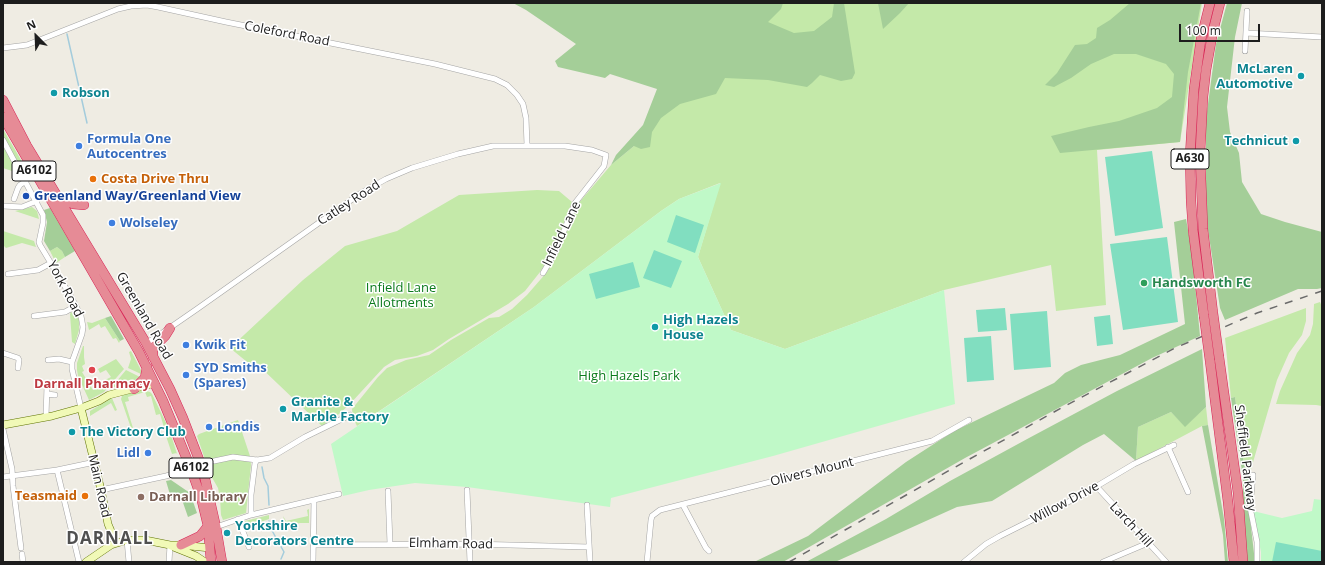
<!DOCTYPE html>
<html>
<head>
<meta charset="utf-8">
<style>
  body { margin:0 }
  #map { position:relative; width:1325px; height:565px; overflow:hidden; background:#efece3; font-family:"Open Sans",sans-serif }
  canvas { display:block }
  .frame { position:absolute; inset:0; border:4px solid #1d1d1d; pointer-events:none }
  .north { position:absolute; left:16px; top:16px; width:40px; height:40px; -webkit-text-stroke:3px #fff; paint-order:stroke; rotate:336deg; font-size:11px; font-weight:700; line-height:16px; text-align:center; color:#1d1d1d }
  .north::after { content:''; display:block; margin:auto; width:14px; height:18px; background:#1d1d1d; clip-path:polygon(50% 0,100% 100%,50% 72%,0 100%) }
  .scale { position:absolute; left:1179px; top:24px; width:81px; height:18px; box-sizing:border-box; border:2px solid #1d1d1d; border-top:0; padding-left:5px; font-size:12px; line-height:14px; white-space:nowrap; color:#1d1d1d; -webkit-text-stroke:3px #fff; paint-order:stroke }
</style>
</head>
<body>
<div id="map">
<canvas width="1325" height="565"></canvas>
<div class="frame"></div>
<div class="north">N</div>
<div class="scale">100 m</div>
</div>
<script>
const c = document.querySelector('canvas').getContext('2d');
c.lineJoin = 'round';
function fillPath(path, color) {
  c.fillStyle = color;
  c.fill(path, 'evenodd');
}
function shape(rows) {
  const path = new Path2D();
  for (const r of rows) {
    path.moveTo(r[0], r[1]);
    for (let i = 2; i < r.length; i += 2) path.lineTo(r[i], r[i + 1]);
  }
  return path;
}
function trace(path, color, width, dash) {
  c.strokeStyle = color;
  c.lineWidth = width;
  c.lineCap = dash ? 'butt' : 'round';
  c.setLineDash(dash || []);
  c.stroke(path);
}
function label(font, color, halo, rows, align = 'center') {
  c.font = font + ' "Open Sans",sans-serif';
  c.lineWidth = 3;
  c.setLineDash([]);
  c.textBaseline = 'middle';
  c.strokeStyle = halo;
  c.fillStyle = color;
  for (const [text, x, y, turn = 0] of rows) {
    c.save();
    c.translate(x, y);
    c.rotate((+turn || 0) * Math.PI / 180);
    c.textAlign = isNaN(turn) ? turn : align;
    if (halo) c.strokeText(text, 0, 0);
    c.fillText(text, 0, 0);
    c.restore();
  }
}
fillPath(shape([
  [752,3,1202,3,1180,142,1097,150,1106,305,1056,311,1051,265,944,290,785,349,731,330,698,257,720,183,679,199,661,211,534,307,357,426,353,418,352,409,378,377,387,368,406,360,429,355,451,340,489,318,499,317,512,309,527,295,547,272,556,254,568,222,577,205,611,165,634,146],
  [3,129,21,160,25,175,20,177,15,172,3,168],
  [537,190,559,191,572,202,553,251,540,272,525,291,508,304,449,339,433,350,417,356,395,360,384,367,349,405,339,414,322,426,256,363,252,366,230,348,303,280,345,246,397,231,459,195],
  [32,207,37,211,39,219,15,211],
  [3,231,34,241,36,247,22,243,6,248,3,245],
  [57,247,62,251,65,257,56,263,50,251],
  [1320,302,1322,307,1322,406,1316,405,1276,404,1280,391,1297,353,1310,335,1313,324,1314,304],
  [1306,308,1306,321,1302,335,1289,353,1277,380,1249,476,1244,465,1235,397,1231,398,1225,338],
  [71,312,77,315,79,320,79,330,75,344,72,342,70,314],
  [105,318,120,341,119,343,116,338,113,339,105,326,101,328,99,324,89,330,87,322,92,323],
  [83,346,84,346,84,357,85,364,82,366,84,371,82,372,93,390,98,387,97,384,111,377,106,370,100,373,98,369,116,359,124,369,104,392,89,400,78,376,77,370,77,363],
  [131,351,141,370,141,374,128,368,131,359,129,352],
  [126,370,140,377,132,382,111,388],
  [143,390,150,392,152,394,171,433,166,434,160,414,156,415,151,396,147,397,145,392,128,397,129,401,125,402,133,428,131,428,121,399,122,396,124,395],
  [112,398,117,410,115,411,111,403,90,416,90,411],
  [1206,407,1208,425,1202,426,1136,461,1138,427,1171,412,1185,426],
  [238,420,250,456,251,465,246,513,223,520,221,515,220,498,218,488,210,474,197,436,199,434],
  [171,435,181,466,173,469,172,468,180,465,177,453,172,454,166,436],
  [309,509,309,523,300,523,286,526,283,516,286,521,308,516,307,510],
  [269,515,269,519,246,527,244,522,245,521]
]), '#c4e9a9');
fillPath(shape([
  [513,3,783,3,781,9,768,22,794,33,814,31,832,17,834,3,844,3,855,73,852,79,841,81,820,75,812,83,807,87,768,80,725,78,716,94,680,104,661,118,652,132,650,147,641,149,634,146,611,165,616,155,643,125,657,89,610,74,605,78,558,67,555,61,576,44,526,10],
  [878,3,909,3,900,13,883,29],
  [1130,3,1201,3,1188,72,1180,142,1060,153,1051,136,1089,127,1119,121,1157,108,1172,97,1174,74,1166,64,1136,54,1114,54,1091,64,1071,78,1054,87,1045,85,1057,73,1075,45,1087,44,1096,38,1097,28,1110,20],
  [1227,3,1242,3,1235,37,1227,107,1230,132,1239,153,1242,182,1261,214,1285,222,1322,232,1322,288,1317,289,1298,289,1225,320,1220,308,1206,217,1206,119,1216,44],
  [50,208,75,251,65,257,62,251,57,247,50,251,44,241,47,222,44,210],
  [1186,219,1192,252,1200,336,1152,358,965,458,783,562,754,562,808,536,906,462,954,431,1054,383,1065,373,1081,365,1120,355,1185,324,1174,222],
  [111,316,124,339,120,341,105,318],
  [1202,349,1206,407,1185,427,1171,412,1138,427,1136,461,1104,434,1083,445,992,501,957,507,835,562,806,562,886,519,950,481,1029,438,1117,391],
  [1235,397,1244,465,1249,476,1248,501,1255,562,1247,562,1243,503,1243,478,1231,398],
  [1208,425,1224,519,1228,562,1225,562,1223,535,1202,426],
  [171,480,190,493,197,513,188,517,180,494,171,498,166,481]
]), '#a4ce98');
fillPath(shape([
  [721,183,698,257,731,330,785,349,944,290,955,404,773,456,611,498,610,507,467,487,415,483,369,490,343,496,331,444,534,307,661,211,679,199],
  [1314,499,1322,500,1322,562,1261,562,1261,552,1253,511,1282,518,1312,511]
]), '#c0f9c8');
fillPath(shape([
  [1152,151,1163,228,1115,236,1105,157],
  [676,215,704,225,695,253,667,242],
  [1167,237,1178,322,1123,330,1110,244],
  [654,250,682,261,671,288,643,278],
  [633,262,640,287,596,299,589,274],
  [1005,308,1007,330,978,332,976,310],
  [1047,311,1051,367,1014,370,1010,314],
  [1110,315,1113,344,1097,346,1094,317],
  [991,336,994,380,967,382,964,338],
  [1276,542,1322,551,1322,562,1272,562]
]), '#81dec0');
trace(shape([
  [67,34,87,123],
  [262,467,264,478,268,486,269,505],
  [269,521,270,527,284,552,281,559]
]), '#a4ccdc', 1.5);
const street = shape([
  [1246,33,1322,37],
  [3,48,27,45,118,9,131,6,147,5,158,7,226,22,435,64,495,79,507,85,517,95,523,104,526,118,527,145],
  [1245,51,1247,11],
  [3,140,43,215,43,223,39,242,40,245,70,295,81,316,83,327,82,334,72,362,72,369,81,408],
  [14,199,18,188,20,185,26,181],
  [3,206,22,207,37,201],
  [8,274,38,270,51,263],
  [34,316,65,312,76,306],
  [146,343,155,338,197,309,361,193,386,179,412,168,458,154,493,146,565,146,592,150,606,155,604,166,575,203,556,251,543,273],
  [3,353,18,358,19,360,18,368],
  [48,360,59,359,72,362],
  [47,394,55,395],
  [46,416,47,386],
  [3,429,12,469,13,486,21,548],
  [1168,447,1188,492],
  [214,461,233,457,257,460,270,458,305,437,350,415],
  [57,470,79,562],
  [1253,475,1250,507,1257,542,1257,562],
  [3,477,57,470,95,462],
  [1097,487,1166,562],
  [101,490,166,476,191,469],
  [467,490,470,562],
  [388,491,390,544],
  [587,505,590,562],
  [683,505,706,548,709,551],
  [251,515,251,495,255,463,257,460],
  [238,519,249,547],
  [216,527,251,515,339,494],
  [127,540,129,562],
  [313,545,470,544,589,547],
  [22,554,23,562],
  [169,562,170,545],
  [313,562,314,500],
  [647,562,651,520,652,516,660,510,932,441,969,420],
  [964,562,986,544,1000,536,1082,495,1134,464,1174,445],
  [1103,562,1148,543]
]);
const secondary = shape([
  [81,408,101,490,108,524,116,543],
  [3,425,52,416,81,408,99,401,109,395,155,383],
  [171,546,196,556,205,562],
  [86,562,111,545,127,540,145,540,170,545,181,545,210,548]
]);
const highway = shape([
  [3,100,27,146,146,343,170,389,183,418,203,470,216,527,222,562],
  [3,117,139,352,163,401,191,469,201,497,208,526,211,562],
  [60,198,73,204,84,205],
  [1213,313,1203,229,1200,154,1203,97,1206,70,1213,31,1220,3],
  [1204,316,1193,230,1191,201,1190,156,1194,89,1201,39,1210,3],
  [153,357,153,350,155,346,165,336,170,328],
  [1219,357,1238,493,1243,562],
  [1210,361,1228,502,1234,562],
  [134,389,145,378,147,367],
  [181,545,200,536,208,526]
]);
trace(street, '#a4a4a4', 6);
trace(secondary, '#607405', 8);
trace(highway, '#d82556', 10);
trace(street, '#fff', 5);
trace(secondary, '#f1f9b7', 7);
trace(highway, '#e68b96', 9);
trace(shape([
  [789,562,950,470,1063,407,1175,348,1257,313,1322,291]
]), '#6b6b6b', 1.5, [8, 8]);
const highwayBridge = shape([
  [1213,313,1219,357],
  [1204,316,1210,361]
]);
trace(highwayBridge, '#d82556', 10, []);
trace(highwayBridge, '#e68b96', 9);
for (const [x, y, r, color] of [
  [1301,76,4,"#0f9aa8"],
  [54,93,4,"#0f9aa8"],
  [1296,141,4,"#0f9aa8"],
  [79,146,4,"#3f7fe0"],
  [93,179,4,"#e8710a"],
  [26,196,4,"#1a4fb4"],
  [112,223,4,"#3f7fe0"],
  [1144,283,4,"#2e9e5b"],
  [655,327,4,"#0f9aa8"],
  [186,345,4,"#3f7fe0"],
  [92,370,4,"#e0444e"],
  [186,375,4,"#3f7fe0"],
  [283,409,4,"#0f9aa8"],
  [209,427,4,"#3f7fe0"],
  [72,432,4,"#0f9aa8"],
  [148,453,4,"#3f7fe0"],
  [85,496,4,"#e8710a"],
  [141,497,4,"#8d6e63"],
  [227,533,4,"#0f9aa8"]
]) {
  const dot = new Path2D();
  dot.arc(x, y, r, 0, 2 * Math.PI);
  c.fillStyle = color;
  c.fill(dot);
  trace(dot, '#fff', 1.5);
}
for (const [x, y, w] of [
  [1190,159,38],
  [34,171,44],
  [191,468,44]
]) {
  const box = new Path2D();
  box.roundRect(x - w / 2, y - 10, w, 20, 3);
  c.fillStyle = '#fff';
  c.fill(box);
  trace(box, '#1d1d1d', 1);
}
label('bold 12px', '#1d1d1d', null, [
  ["A630",1190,159],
  ["A6102",34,171],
  ["A6102",191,468]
]);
label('13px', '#1d1d1d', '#fff', [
  ["Coleford Road",287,34,11],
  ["Catley Road",349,203,-33],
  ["Infield Lane",562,234,-64],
  ["York Road",65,289,62],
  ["Greenland Road",144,316,60],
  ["Sheffield Parkway",1245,458,83],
  ["Olivers Mount",812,472,-14],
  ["Main Road",99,486,77],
  ["Willow Drive",1065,503,-28],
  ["Larch Hill",1131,525,47],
  ["Elmham Road",451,544,1]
]);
label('bold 13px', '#0d838f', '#fff', [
  ["McLaren",1293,69,"right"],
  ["Automotive",1293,84,"right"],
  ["Robson",62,93],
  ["Technicut",1288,141,"right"],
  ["High Hazels",663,320],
  ["House",663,335],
  ["Granite &",291,402],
  ["Marble Factory",291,417],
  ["The Victory Club",80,432],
  ["Yorkshire",235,526],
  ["Decorators Centre",235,541]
], 'left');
label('bold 13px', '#366cbe', '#fff', [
  ["Formula One",87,139],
  ["Autocentres",87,154],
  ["Wolseley",120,223],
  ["Kwik Fit",194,345],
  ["SYD Smiths",194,368],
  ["(Spares)",194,383],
  ["Londis",217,427],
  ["Lidl",140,453,"right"]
], 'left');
label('bold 13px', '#c56008', '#fff', [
  ["Costa Drive Thru",101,179],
  ["Teasmaid",77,496,"right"]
], 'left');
label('bold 13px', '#164399', '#fff', [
  ["Greenland Way/Greenland View",34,196]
], 'left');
label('bold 13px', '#27864d', '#fff', [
  ["Handsworth FC",1152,283]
], 'left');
label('13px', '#0c7b1d', '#fff', [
  ["Infield Lane",401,288],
  ["Allotments",401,303],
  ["High Hazels Park",629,376]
]);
label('bold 13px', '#be3a42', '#fff', [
  ["Darnall Pharmacy",92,384]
]);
label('bold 13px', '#785e54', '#fff', [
  ["Darnall Library",149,497]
], 'left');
c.letterSpacing = '1px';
label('bold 17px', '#505050', '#fff', [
  ["DARNALL",110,539]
]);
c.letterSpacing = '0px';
</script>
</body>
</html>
